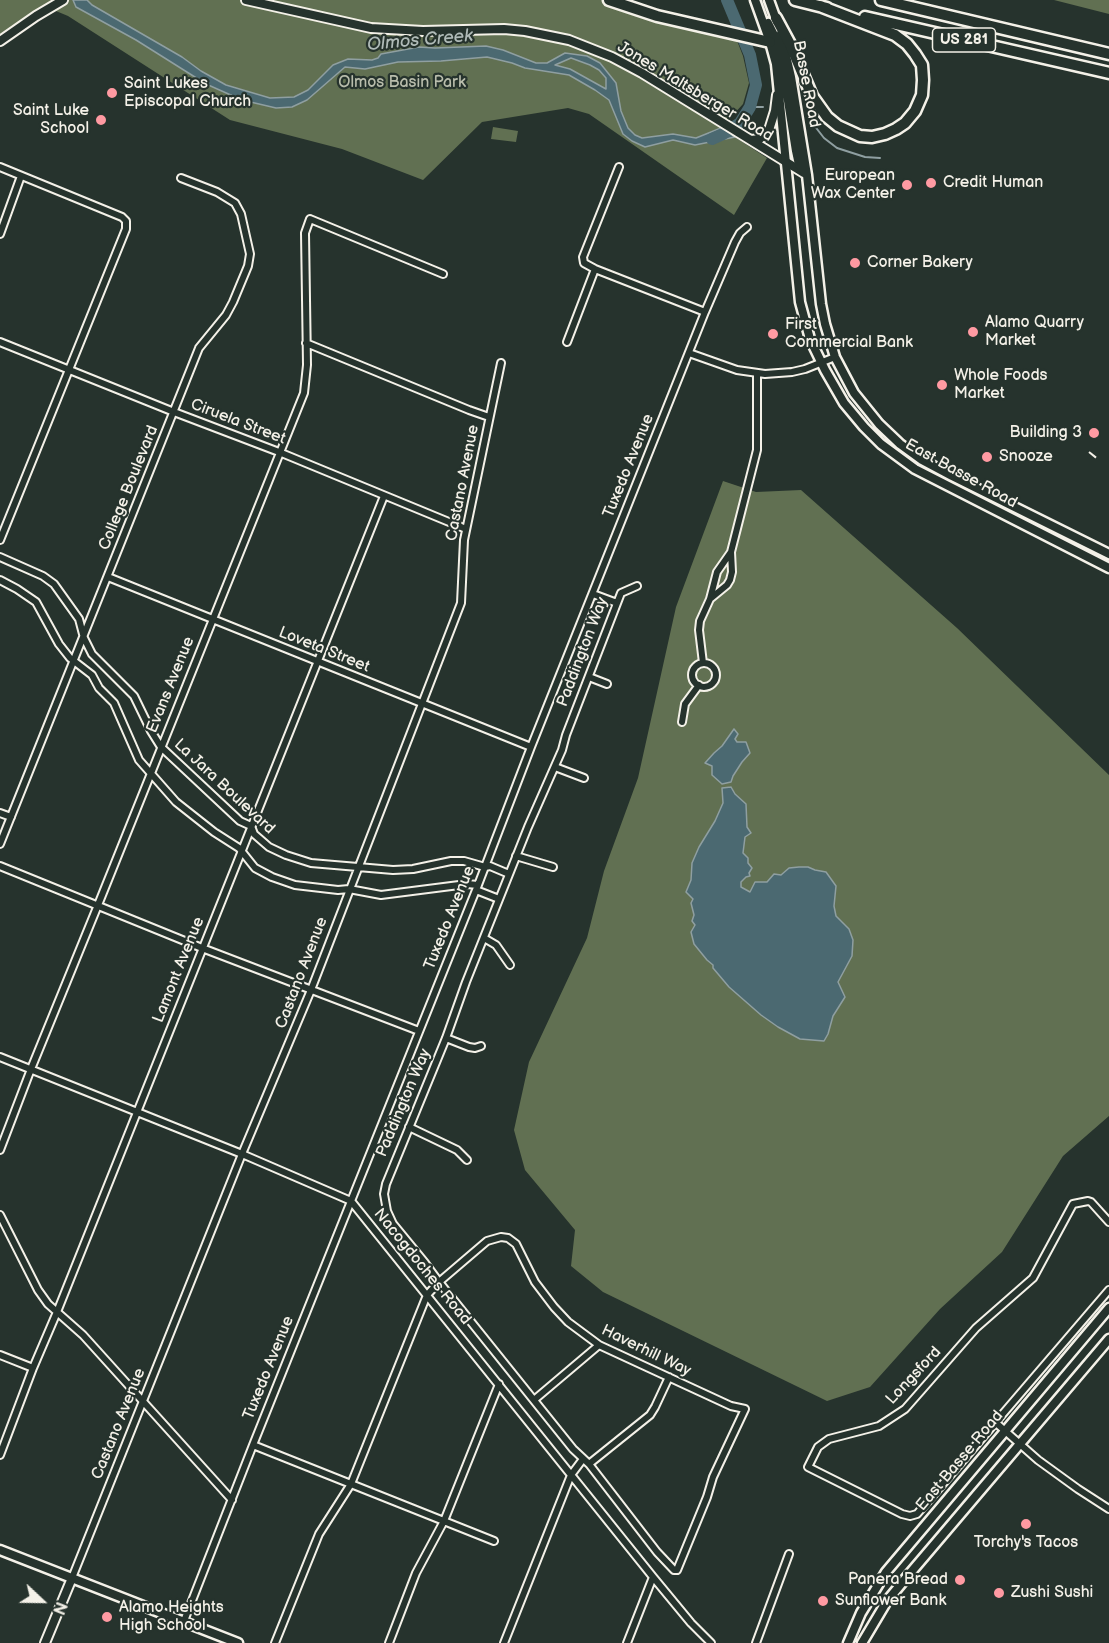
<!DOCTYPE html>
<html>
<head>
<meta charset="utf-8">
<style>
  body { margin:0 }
  #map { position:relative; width:1109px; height:1643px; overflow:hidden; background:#26332d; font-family:"Balsamiq Sans",sans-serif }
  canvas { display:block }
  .north { position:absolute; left:12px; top:1571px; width:60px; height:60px; -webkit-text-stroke:4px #26332d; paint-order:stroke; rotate:112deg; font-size:16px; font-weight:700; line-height:24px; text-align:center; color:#f4f1e8 }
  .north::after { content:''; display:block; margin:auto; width:21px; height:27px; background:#f4f1e8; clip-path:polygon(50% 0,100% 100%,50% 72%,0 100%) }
</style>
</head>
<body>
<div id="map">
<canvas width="1109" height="1643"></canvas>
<div class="north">N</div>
</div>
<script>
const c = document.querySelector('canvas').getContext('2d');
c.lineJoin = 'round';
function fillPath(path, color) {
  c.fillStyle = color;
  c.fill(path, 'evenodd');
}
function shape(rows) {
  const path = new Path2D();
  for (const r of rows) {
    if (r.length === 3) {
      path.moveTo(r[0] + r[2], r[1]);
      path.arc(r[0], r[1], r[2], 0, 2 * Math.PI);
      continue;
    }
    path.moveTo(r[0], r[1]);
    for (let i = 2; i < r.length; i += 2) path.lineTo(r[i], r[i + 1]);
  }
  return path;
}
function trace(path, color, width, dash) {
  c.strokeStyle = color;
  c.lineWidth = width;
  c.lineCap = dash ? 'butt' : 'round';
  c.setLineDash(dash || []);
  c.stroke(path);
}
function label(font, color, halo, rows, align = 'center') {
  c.font = font + ' "Balsamiq Sans",sans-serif';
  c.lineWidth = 4.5;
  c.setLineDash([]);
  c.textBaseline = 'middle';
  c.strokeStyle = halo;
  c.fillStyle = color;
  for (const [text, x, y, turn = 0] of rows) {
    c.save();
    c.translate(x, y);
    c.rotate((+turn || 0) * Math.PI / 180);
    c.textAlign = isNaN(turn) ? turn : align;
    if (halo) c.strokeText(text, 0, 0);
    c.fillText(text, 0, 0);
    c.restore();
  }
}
fillPath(shape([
  [0,0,602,0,736,38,743,56,749,83,743,104,721,128,767,158,734,215,589,114,568,108,482,122,423,180,342,149,230,120,68,16,44,6,0,38],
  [1054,0,1109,0,1109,14],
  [493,127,518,131,516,142,491,139],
  [723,481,756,492,801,490,957,628,1109,775,1109,1116,1063,1156,1002,1252,940,1309,870,1387,827,1401,603,1292,571,1266,575,1230,525,1170,514,1130,529,1062,587,938,604,871,638,778,676,607]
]), '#617052');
const water = shape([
  [73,0,87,0,92,5,182,57,201,71,226,85,270,98,294,97,308,90,333,65,348,59,372,60,378,58,381,54,419,47,435,48,486,46,503,50,536,63,547,63,565,53,587,56,600,63,616,83,621,111,628,128,635,135,642,138,673,134,696,138,721,128,735,137,695,145,673,140,645,147,632,141,623,134,609,100,595,90,569,75,525,68,512,63,487,57,441,61,398,62,365,69,345,67,307,100,292,107,276,108,242,100,206,84,136,40,76,7,73,0],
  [571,58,590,65,599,70,606,78,606,89,570,69,555,65,571,58],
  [734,729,738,734,735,739,737,742,746,742,750,753,742,762,733,776,731,782,722,784,712,775,712,766,705,763,714,753,722,746,734,729],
  [731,787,735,794,746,804,747,827,751,833,745,837,743,853,748,858,748,863,752,868,749,873,750,876,746,877,741,882,741,887,750,892,755,882,767,882,774,874,781,875,789,868,799,867,808,867,815,870,826,872,836,886,834,906,836,916,849,929,853,940,852,956,838,982,845,997,833,1016,828,1034,824,1041,800,1039,778,1027,761,1015,729,987,713,968,713,965,707,960,694,944,691,932,695,925,692,921,694,915,691,903,693,899,686,892,691,880,692,863,699,847,715,821,723,803,722,788,731,787]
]);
fillPath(water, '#4b6971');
trace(water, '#8f9fa1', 1.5);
trace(shape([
  [750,107,763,107],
  [810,120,824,138,837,148,865,157,880,158]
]), '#8f9fa1', 2);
trace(shape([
  [712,139,723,134,740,123,750,107,756,85,750,55,727,0]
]), '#4b6971', 12);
const minor = shape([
  [0,167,122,217,126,221,126,229,0,540],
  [619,167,583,257,584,263,595,269,705,312],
  [0,234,21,176],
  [0,342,174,412,279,452,466,529],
  [567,342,595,269],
  [306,343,469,410,489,417],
  [689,353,737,370,765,374,792,372,805,369,835,357],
  [731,552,757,450,757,373],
  [0,557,43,576,54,584,79,619,84,638,92,654,134,696,151,731,161,747,240,821,251,826,254,834,269,847,286,855,311,863,393,870,413,869,451,861,464,861,485,867,490,866,509,874],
  [108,577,531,747],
  [0,580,17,589,36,602,59,644,70,658,92,675,99,688,114,703,139,760,176,802,214,832,239,848,255,868,272,877,295,885,338,890,349,889,381,895,467,884,478,885],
  [593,594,617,603],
  [703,663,699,630,700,621,710,599,717,572,731,552,732,572,730,580,727,585,710,599],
  [704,675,12],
  [589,677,607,684],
  [682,722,685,704,699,685],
  [555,767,584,778],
  [0,813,11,817],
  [0,844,199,348,226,315,233,302,248,266,250,254,241,214,235,203,217,192,181,178],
  [516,856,553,867],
  [0,866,202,948,419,1031],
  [476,890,499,899],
  [484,938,496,945,510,965],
  [446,1038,469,1047,475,1048,481,1046],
  [0,1057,242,1154,351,1201,653,1577,691,1623,711,1643],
  [409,1127,457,1150,467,1160],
  [0,1150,31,1069,98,905,304,393,307,365,305,233,310,219,443,274],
  [0,1215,38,1290,48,1304,83,1335,232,1500],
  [1109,1222,1091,1202,1088,1201,1073,1204,1033,1278,976,1328,905,1409,879,1426,829,1439,818,1447,808,1467,902,1514,910,1516,917,1514,1109,1290],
  [0,1355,33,1368],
  [534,1400,599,1345],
  [995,1422,1038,1460,1078,1489,1109,1509],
  [253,1445,494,1541],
  [0,1455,33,1368,57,1312,384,496],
  [589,1464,650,1415,655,1407,669,1377],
  [72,1578,242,1154,311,990,461,603,464,540,501,363],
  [184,1621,253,1445,478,885,531,747,705,312,735,242,740,233,747,227],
  [275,1643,319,1534,351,1484,427,1295,439,1282,487,1241,501,1237,508,1238,516,1244,535,1282,554,1307,568,1322,599,1345,731,1406,745,1409,713,1477,707,1497,677,1570,674,1570,657,1552,589,1464,573,1449,439,1282,425,1263,393,1224,387,1211,384,1194,386,1184,446,1038,466,982,528,827,562,750,566,735,621,593,637,586],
  [389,1643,416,1573,444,1521,499,1384],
  [504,1643,571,1475,583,1459],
  [627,1643,653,1577],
  [756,1643,789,1554]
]);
const tertiary = shape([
  [246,0,371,28,423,31,504,29,525,31,569,40,612,57,642,73,804,173],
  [0,41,36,16,63,0],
  [751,140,760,139,769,130,775,111,777,95],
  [45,1643,72,1578]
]);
const secondary = shape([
  [755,0,770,42,776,64,800,302,810,339,825,370,844,403,864,427,881,444,915,469,1109,568],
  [769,0,777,22],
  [768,23,773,33,782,63,796,151,799,165,805,172],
  [781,34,791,77,807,175,821,304,825,324,835,357,854,393,879,424,900,444,922,460,952,476,1109,554],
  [0,1550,238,1643],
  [848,1643,861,1613,886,1572,1109,1308],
  [862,1643,887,1601,906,1578,1109,1339]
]);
const motorway = shape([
  [609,0,657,16,770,42],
  [795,0,827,8],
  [881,0,1109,54],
  [865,17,1109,73],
  [776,18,790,44,812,96,827,117,838,126,860,136,872,137,885,134,896,129,905,123,915,111,922,95,923,80,922,65,915,54,907,44,895,35,820,6]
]);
trace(minor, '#f4f1e8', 10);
trace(tertiary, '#f4f1e8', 12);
trace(secondary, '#f4f1e8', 13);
trace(motorway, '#f4f1e8', 15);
trace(minor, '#26332d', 6);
trace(tertiary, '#26332d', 8);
trace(secondary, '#26332d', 8);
trace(motorway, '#26332d', 10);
trace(shape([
  [1089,452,1099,460]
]), '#f4f1e8', 2, [9, 4.5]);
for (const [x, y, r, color] of [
  [112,93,6,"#ff9aa2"],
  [101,120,6,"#ff9aa2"],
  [931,183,6,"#ff9aa2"],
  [907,185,6,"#ff9aa2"],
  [855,263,6,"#ff9aa2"],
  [973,332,6,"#ff9aa2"],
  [773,334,6,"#ff9aa2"],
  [942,385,6,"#ff9aa2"],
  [1094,433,6,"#ff9aa2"],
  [987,457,6,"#ff9aa2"],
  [1026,1524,6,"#ff9aa2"],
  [960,1580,6,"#ff9aa2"],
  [999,1593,6,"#ff9aa2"],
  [823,1601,6,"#ff9aa2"],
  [107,1617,6,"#ff9aa2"]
]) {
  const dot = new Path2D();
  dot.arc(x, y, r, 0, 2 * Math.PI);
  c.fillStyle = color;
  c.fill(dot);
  trace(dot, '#26332d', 2);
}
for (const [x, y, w] of [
  [964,40,63]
]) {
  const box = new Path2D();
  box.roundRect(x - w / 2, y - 12, w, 24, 4.5);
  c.fillStyle = '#26332d';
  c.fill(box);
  trace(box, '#f4f1e8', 1.5);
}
label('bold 15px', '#f4f1e8', null, [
  ["US 281",964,40]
]);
label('16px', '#b9bdac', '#26332d', [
  ["Olmos Basin Park",402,83]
]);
label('16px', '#f4f1e8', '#26332d', [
  ["Saint Lukes",124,84],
  ["Episcopal Church",124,102],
  ["Saint Luke",89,111,"right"],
  ["School",89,129,"right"],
  ["European",895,176,"right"],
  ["Wax Center",895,194,"right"],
  ["Credit Human",943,183],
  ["Corner Bakery",867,263],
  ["Alamo Quarry",985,323],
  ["Market",985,341],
  ["First",785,325],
  ["Commercial Bank",785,343],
  ["Whole Foods",954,376],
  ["Market",954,394],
  ["Building 3",1082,433,"right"],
  ["Snooze",999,457],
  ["Torchy's Tacos",1026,1543,"center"],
  ["Panera Bread",948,1580,"right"],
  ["Zushi Sushi",1011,1593],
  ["Sunflower Bank",835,1601],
  ["Alamo Heights",119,1608],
  ["High School",119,1626]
], 'left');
label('16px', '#f4f1e8', '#26332d', [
  ["Basse Road",806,84,79],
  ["Jones Maltsberger Road",695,92,31],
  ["Ciruela Street",238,422,21],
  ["Tuxedo Avenue",629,466,-68],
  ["East Basse Road",961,474,29],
  ["Castano Avenue",463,483,-79],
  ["College Boulevard",129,488,-68],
  ["Loveta Street",324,650,22],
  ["Paddington Way",583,652,-69],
  ["Evans Avenue",171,685,-68],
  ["La Jara Boulevard",224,787,43],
  ["Tuxedo Avenue",450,918,-68],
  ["Lamont Avenue",179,970,-68],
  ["Castano Avenue",302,973,-69],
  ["Paddington Way",404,1103,-67],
  ["Nacogdoches Road",422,1267,51],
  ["Haverhill Way",646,1351,26],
  ["Tuxedo Avenue",269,1368,-68],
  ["Longsford",914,1376,-47],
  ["Castano Avenue",119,1424,-68],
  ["East Basse Road",960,1461,-50]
]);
label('italic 18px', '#b0bbb8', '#26332d', [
  ["Olmos Creek",420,41,-5]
]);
</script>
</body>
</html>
